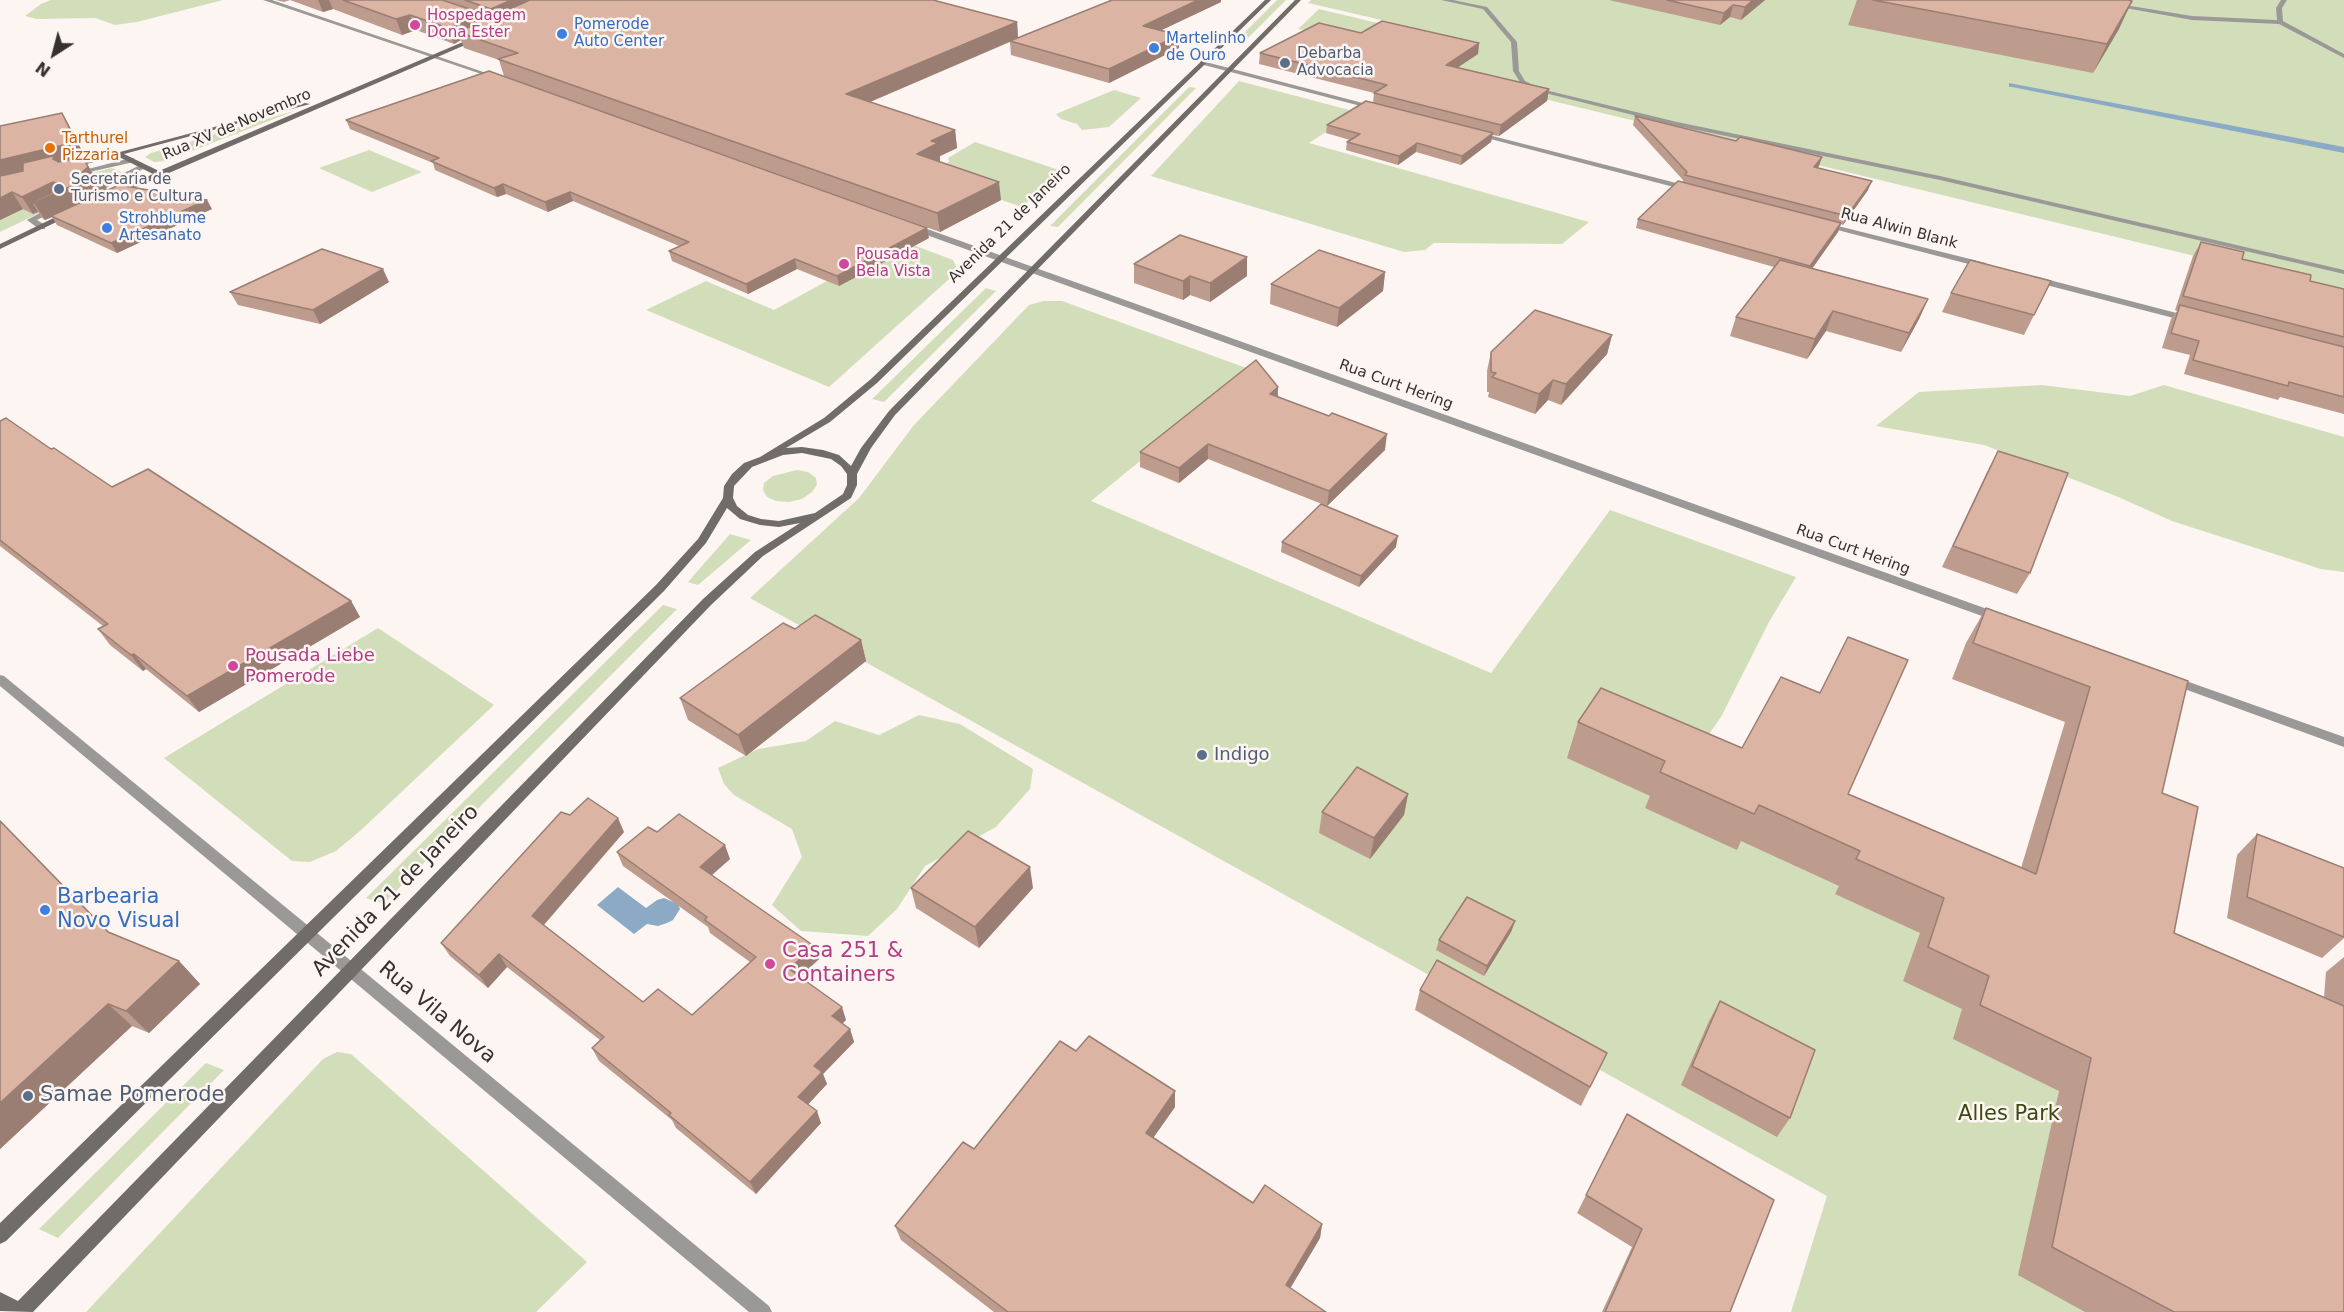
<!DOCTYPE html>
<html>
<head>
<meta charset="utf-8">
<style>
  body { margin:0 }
  #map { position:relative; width:2344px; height:1312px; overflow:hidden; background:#fdf5f1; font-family:"DejaVu Sans",sans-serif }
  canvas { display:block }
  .north { position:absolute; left:24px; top:24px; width:60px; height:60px; -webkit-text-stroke:4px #fdf5f1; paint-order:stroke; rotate:216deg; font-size:16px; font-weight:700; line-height:24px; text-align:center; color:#343130 }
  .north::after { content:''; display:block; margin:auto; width:21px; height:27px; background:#343130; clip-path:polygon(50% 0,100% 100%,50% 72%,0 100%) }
</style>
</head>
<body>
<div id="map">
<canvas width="2344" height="1312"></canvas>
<div class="north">N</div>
</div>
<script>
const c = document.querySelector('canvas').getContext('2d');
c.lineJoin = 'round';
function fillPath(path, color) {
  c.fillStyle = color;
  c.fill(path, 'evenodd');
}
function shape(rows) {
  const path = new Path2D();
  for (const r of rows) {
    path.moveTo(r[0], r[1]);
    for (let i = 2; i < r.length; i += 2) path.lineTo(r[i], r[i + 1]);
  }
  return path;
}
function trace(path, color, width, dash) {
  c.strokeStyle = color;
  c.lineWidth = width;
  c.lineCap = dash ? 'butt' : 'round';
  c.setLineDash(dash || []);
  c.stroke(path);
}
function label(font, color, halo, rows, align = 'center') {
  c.font = font + ' "DejaVu Sans",sans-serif';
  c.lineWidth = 5;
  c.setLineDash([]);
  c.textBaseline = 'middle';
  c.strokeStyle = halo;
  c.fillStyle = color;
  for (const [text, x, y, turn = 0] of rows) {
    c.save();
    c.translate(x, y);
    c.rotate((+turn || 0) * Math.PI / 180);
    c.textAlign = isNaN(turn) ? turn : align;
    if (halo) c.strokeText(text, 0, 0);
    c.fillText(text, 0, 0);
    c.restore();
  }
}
fillPath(shape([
  [51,0,223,0,137,22,115,25,95,18,37,19,25,16,41,4],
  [1277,0,1286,0,1241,45,1233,44],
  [1311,0,2344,0,2344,292,1395,63,1442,34,1308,3],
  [1319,9,1382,24,1357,39,1298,29],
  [1239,81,1357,112,1309,143,1589,222,1562,244,1434,243,1425,250,1404,252,1151,176],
  [1189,87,1196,88,1058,227,1050,226],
  [1114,90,1141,98,1109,127,1082,130,1077,124,1061,119,1056,114],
  [297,110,166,161,154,162,145,157,151,153],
  [975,142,1062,171,1022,207,929,175,946,165,949,161,948,158],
  [369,150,422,172,372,192,319,168],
  [112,168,123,173,0,232,0,195],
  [876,231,953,260,958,271,829,387,646,310,706,281,774,310,827,281,839,286],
  [986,288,996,291,884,402,872,399],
  [1044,301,1062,301,1252,370,1091,501,1491,673,1610,510,1796,577,1769,622,1721,717,1691,760,2344,1047,2344,1312,1791,1312,1827,1196,750,598,859,498,914,425,1029,305],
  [2042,385,2130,396,2164,385,2344,437,2344,572,2321,569,2172,521,2116,496,1984,445,1876,426,1919,392],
  [797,470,808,472,816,478,817,485,812,492,802,499,789,502,776,501,767,497,763,490,764,483,773,476],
  [730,534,751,540,698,585,688,582],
  [663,605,677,609,383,904,366,898],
  [378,628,494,705,360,831,336,851,310,862,292,861,164,758],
  [919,715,960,724,1033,769,1030,789,996,827,925,866,897,909,868,936,801,931,772,905,802,857,792,829,734,795,724,784,718,768,758,749,806,741,835,721,879,735],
  [337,1052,351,1054,587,1262,536,1312,86,1312,323,1059],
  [206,1063,224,1070,58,1238,39,1229]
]), '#d2deb9');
fillPath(shape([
  [618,887,646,908,657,900,664,898,678,904,680,909,673,920,667,923,658,926,647,924,634,934,597,905]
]), '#8caac5');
fillPath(shape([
  [2009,83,2344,147,2344,153,2012,87,2009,87,2009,83]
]), '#8caac5');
fillPath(shape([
  [1441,0,1453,0,1487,7,1517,42,1519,71,1525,81,1541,89,1677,122,1940,176,2344,270,2344,274,1940,180,1677,126,1537,91,1520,82,1513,71,1511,42,1483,9,1441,0],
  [2081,0,2094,0,2192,16,2277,20,2276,8,2281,0,2287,0,2282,8,2283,21,2344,54,2344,58,2279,24,2192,20,2081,0],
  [131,158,134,158,134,162,76,175,72,173,131,158],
  [140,165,147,167,100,191,93,189,140,165],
  [53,206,60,208,37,220,45,225,45,229,39,229,27,220,53,206]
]), '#9b9997');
fillPath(shape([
  [263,0,272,0,501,78,496,79,263,0],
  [1202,61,1378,107,1379,108,1376,110,1200,64,1200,62,1202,61],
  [1477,132,1692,187,1693,189,1689,191,1475,135,1474,134,1477,132],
  [1822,222,1986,263,1987,265,1980,267,1822,226,1822,222],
  [910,225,916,225,2001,614,2003,617,1997,621,1993,620,910,229,910,225],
  [2034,276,2192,317,2193,319,2189,322,2031,281,2030,279,2034,276],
  [2172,676,2344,737,2344,747,2168,683,2166,680,2168,677,2172,676],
  [351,963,356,965,769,1306,772,1312,749,1312,346,975,343,970,346,965,351,963]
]), '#9b9997');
fillPath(shape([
  [0,675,4,676,356,965,359,970,356,975,351,977,346,975,0,686,0,675]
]), '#9b9997');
fillPath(shape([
  [1265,0,1271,0,877,383,830,422,786,448,802,447,823,450,839,455,851,466,861,448,889,411,1295,0,1301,0,895,415,871,448,857,474,857,485,851,498,763,556,711,605,33,1312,0,1311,0,1292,18,1301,703,599,755,552,800,523,779,527,760,525,740,519,727,508,706,543,664,591,6,1241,0,1244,0,1223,656,585,698,539,723,498,724,486,732,474,744,463,760,457,824,418,871,379,1265,0],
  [802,453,831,459,841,466,847,474,847,485,843,494,815,513,779,521,761,519,748,515,737,506,733,498,734,486,752,467,783,455,802,453],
  [477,36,479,39,118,195,111,193,153,174,117,156,71,168,67,166,305,103,310,104,124,154,159,171,477,36],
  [64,213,71,215,0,249,0,244,64,213]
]), '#706c69');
fillPath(shape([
  [276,0,933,0,1017,22,1018,38,1112,0,1221,0,1221,2,1161,30,1179,35,1179,48,1109,83,1011,55,1010,42,870,102,955,130,957,148,940,156,940,162,1001,200,940,232,504,76,499,60,464,48,461,40,454,44,416,30,402,35,333,9,323,12,290,0,284,2],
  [1609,0,1765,0,1741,20,1730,17,1720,25],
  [1857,0,2128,0,2119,29,2093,73,1848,25],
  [1361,33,1479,43,1478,54,1457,67,1549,89,1547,101,1499,136,1492,135,1491,142,1461,165,1416,152,1398,165,1346,150,1347,142,1350,140,1326,133,1327,125,1373,103,1374,93,1259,64,1260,53],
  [62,113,71,129,86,159,84,159,94,175,107,190,212,209,117,253,57,225,52,217,45,220,43,219,38,212,33,214,23,209,0,220,0,126],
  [1635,116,1736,141,1822,157,1818,168,1868,190,1843,225,1841,224,1838,232,1812,268,1928,299,1919,319,1901,352,1826,331,1807,359,1730,336,1736,317,1774,267,1636,228,1638,219,1683,182,1683,180,1633,125],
  [346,120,929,238,839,286,797,269,748,294,672,261,669,251,679,246,573,201,548,212,506,194,497,197,435,170,433,163,350,129],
  [2201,242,2242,259,2310,281,2344,289,2344,414,2280,397,2278,400,2184,374,2190,355,2162,348,2171,319,2177,311,2175,310,2193,256],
  [1247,257,1247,276,1210,302,1190,295,1183,300,1134,283,1134,264],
  [1385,272,1383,291,1337,327,1270,304,1271,284],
  [2051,281,2024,335,1942,312,1951,293],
  [389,282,320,324,238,305,230,292],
  [1612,335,1607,354,1561,405,1548,400,1535,414,1488,397,1489,392,1487,392,1487,371,1491,352],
  [1278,387,1278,396,1385,450,1327,506,1208,459,1179,483,1140,467,1140,452],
  [0,421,51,449,112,487,351,601,360,617,199,712,146,669,143,671,110,645,98,629,103,626,0,546],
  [1998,451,2030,573,2017,594,1942,567,1987,472],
  [1282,542,1396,547,1359,587,1281,552],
  [1986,608,2188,681,2162,793,2174,933,2324,997,2326,972,2344,957,2344,1312,2085,1312,2018,1275,2059,1091,1953,1039,1962,1009,1903,981,1920,933,1835,894,1839,886,1741,841,1737,850,1645,808,1650,796,1567,758,1578,722,1848,794,2021,868,2065,722,1952,679,1966,643],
  [795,629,861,640,866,661,746,756,688,720,680,698],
  [1408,794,1404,815,1370,859,1319,833,1322,812],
  [0,820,109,932,179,961,200,984,149,1033,132,1026,0,1149],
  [624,832,544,925,643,1002,692,1015,750,962,710,933,708,927,623,866,617,852,657,832,730,859,712,875,819,959,800,977,846,1020,842,1023,850,1029,854,1042,823,1074,827,1084,808,1104,821,1123,756,1194,676,1128,672,1120,599,1061,592,1048,600,1040,507,967,488,988,450,956,441,943],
  [2257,834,2344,868,2344,938,2322,958,2227,918,2237,855],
  [911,888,1033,888,979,948,916,908],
  [1515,921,1511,932,1484,976,1436,950,1439,940],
  [1420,990,1607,1053,1581,1106,1415,1010],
  [1720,1001,1790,1118,1777,1137,1681,1085,1709,1021],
  [1076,1051,1175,1091,1175,1107,1153,1138,1253,1203,1322,1224,1320,1238,1290,1288,1326,1312,994,1312,901,1240,895,1226,974,1149],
  [1627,1114,1730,1312,1602,1312,1632,1247,1577,1213]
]), '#bd9b8d');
fillPath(shape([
  [318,0,329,0,333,9,323,12],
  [511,0,550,0,497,24,491,9],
  [1198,0,1221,0,1221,2,1143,39,1143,26],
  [1753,0,1765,0,1741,20,1745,7],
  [2132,1,2119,29,2093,73,2107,44],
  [1733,5,1730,17,1720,25,1724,13],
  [482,13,487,29,458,32,461,40,454,44,448,28],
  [410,15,416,30,402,35,396,19],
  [1017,22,1018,38,849,111,846,94],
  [1179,35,1179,48,1109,83,1109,69],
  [1479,43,1478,54,1445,76,1446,65],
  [1549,89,1547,101,1499,136,1501,125],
  [62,113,71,129,86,159,84,159,94,176,98,174,108,191,51,216,52,217,45,220,34,203,32,202,38,212,33,214,22,197,53,182,59,192,85,180,0,180,0,160],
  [955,130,957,148,940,156,940,161,919,172,917,154,931,141],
  [1493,133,1491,142,1461,165,1462,156],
  [1417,143,1416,152,1398,165,1399,156],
  [1822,157,1819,166,1811,176,1814,167],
  [1872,181,1868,190,1843,225,1847,216],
  [999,182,1001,200,940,232,937,213],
  [503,184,506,194,497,197,494,188],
  [12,192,23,209,0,220,0,198],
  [570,192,573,201,548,212,545,202],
  [207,200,212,209,117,253,111,243],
  [1841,223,1838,232,1807,276,1810,266],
  [927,228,929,238,839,286,837,276],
  [1247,257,1247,276,1210,302,1210,283],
  [795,259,797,269,748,294,746,284],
  [383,269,389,282,320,324,313,310],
  [1385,272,1383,291,1337,327,1339,308],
  [1190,276,1190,295,1183,300,1183,281],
  [1928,299,1919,319,1901,352,1909,333],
  [1833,311,1826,331,1807,359,1815,339],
  [1612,335,1607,354,1561,405,1566,384],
  [1553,380,1548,400,1535,414,1539,394],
  [1278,387,1277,402,1270,394],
  [1387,434,1385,450,1327,506,1329,491],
  [1208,444,1208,459,1179,483,1179,468],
  [1398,536,1396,547,1359,587,1361,576],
  [351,601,360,617,199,712,187,696],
  [861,640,866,661,746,756,738,735],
  [134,654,146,669,143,671,131,655],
  [1408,794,1404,815,1370,859,1374,838],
  [618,818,624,832,540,929,532,916],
  [0,820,130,954,108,932],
  [725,845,730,859,706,880,700,867],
  [1030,867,1033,888,979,948,975,927],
  [1515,921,1511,932,1484,976,1487,966],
  [814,946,819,959,794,982,789,969],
  [499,954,507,967,488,988,479,975],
  [179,961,200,984,149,1033,126,1011],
  [108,1004,132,1026,0,1149,0,1103],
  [842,1007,846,1020,837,1029,832,1016],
  [850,1029,854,1042,823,1074,827,1084,803,1110,798,1097,814,1066],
  [1175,1091,1175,1107,1146,1148,1146,1133],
  [817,1111,821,1123,756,1194,750,1182],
  [1322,1224,1320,1238,1284,1299,1286,1285]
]), '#9a7e73');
const building = shape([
  [343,0,442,0,482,13,448,28,410,15,396,19,343,0],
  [465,0,511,0,491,9,465,0],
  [530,0,933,0,1017,22,846,94,955,130,931,141,938,143,917,154,999,182,937,213,498,59,518,53,458,32,530,0],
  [1112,0,1198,0,1143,26,1179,35,1109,69,1010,41,1112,0],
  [1667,0,1753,0,1745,7,1733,5,1724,13,1667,0],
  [1873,0,2128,0,2132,1,2107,44,1873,0],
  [1382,21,1479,43,1446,65,1549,89,1501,125,1374,93,1387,85,1260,53,1319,23,1361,33,1382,21],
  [489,71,927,228,837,276,795,259,746,284,669,251,689,242,570,192,545,202,503,184,494,188,431,161,439,158,346,120,489,71],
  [1366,101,1493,133,1462,156,1417,143,1399,156,1347,142,1360,134,1327,125,1366,101],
  [62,113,76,142,0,160,0,126,62,113],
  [1635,116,1736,141,1740,137,1822,157,1814,167,1872,181,1847,216,1685,175,1687,172,1635,116],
  [70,152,54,156,53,159,59,162,83,157,88,167,81,173,89,176,98,174,34,203,32,202,62,188,63,185,53,182,22,197,12,192,0,198,0,176,23,171,23,163,70,152],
  [1678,181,1841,223,1810,266,1638,219,1678,181],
  [119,185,207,200,111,243,51,216,119,185],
  [1180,235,1247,257,1210,283,1190,276,1183,281,1134,264,1180,235],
  [2201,242,2244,252,2242,259,2311,275,2310,281,2344,289,2344,337,2183,296,2201,242],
  [322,249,383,269,313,310,230,292,322,249],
  [1319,250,1385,272,1339,308,1271,284,1319,250],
  [1780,260,1928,299,1909,333,1833,311,1815,339,1736,317,1780,260],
  [1970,260,2051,281,2034,315,1951,293,1970,260],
  [2180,305,2344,347,2344,397,2289,382,2288,386,2193,360,2199,341,2171,333,2180,305],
  [1535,310,1612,335,1566,384,1553,380,1539,394,1492,377,1496,373,1491,372,1491,352,1535,310],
  [1256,360,1278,387,1270,394,1329,416,1332,413,1387,434,1329,491,1208,444,1179,468,1140,452,1256,360],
  [6,418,51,449,54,448,112,487,148,469,351,601,187,696,134,654,131,655,98,629,108,624,0,540,0,421,6,418],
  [1998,451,2068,473,2030,573,1953,546,1998,451],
  [1321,504,1398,536,1361,576,1282,542,1321,504],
  [1986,608,2188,681,2162,793,2198,807,2174,933,2344,1006,2344,1312,2174,1312,2052,1247,2091,1058,1980,1005,1989,976,1928,947,1944,898,1856,859,1860,851,1759,805,1754,814,1660,772,1665,761,1578,722,1601,688,1742,748,1781,677,1820,693,1848,637,1908,660,1848,794,2036,874,2090,687,1973,643,1986,608],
  [815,615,861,640,738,735,680,698,783,623,795,629,815,615],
  [1357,767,1408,794,1374,838,1322,812,1357,767],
  [588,798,618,818,532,916,643,1002,658,989,692,1015,756,957,705,920,707,917,617,852,648,827,657,832,679,814,725,845,700,867,814,946,789,969,842,1007,832,1016,850,1029,814,1066,822,1072,798,1097,817,1111,750,1182,669,1115,671,1113,592,1048,604,1037,499,954,479,975,441,943,561,812,570,815,588,798],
  [0,821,108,932,179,961,126,1011,108,1004,0,1103,0,821],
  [968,831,1030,867,975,927,911,888,968,831],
  [2257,834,2344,868,2344,937,2247,897,2257,834],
  [1467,897,1515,921,1487,966,1439,940,1467,897],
  [1437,960,1607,1053,1590,1087,1420,990,1437,960],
  [1720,1001,1815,1050,1790,1118,1692,1066,1720,1001],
  [1089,1036,1175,1091,1146,1133,1253,1203,1265,1185,1322,1224,1286,1285,1326,1312,1008,1312,895,1226,963,1142,974,1149,1060,1041,1076,1051,1089,1036],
  [1627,1114,1774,1200,1730,1312,1605,1312,1642,1229,1586,1195,1627,1114]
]);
fillPath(building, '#dcb4a4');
trace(building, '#9a7e73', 1.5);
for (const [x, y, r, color] of [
  [415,25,6,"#d1479c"],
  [562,34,6,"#3f7fe0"],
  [1154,48,6,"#3f7fe0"],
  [1285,63,6,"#5c6f8a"],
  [50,148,6,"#e8710a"],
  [59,189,6,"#5c6f8a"],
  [107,228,6,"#3f7fe0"],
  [844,264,6,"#d1479c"],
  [233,666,6,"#d1479c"],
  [1202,755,6,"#5c6f8a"],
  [45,910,6,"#3f7fe0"],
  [770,964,6,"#d1479c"],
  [28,1096,6,"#5c6f8a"]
]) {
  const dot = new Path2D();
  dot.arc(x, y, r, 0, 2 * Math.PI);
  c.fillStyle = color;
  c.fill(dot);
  trace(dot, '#fdf5f1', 2);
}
label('15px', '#b23c85', '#fdf5f1', [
  ["Hospedagem",427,16],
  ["Dona Ester",427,33],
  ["Pousada",856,255],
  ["Bela Vista",856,272]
], 'left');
label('15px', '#366cbe', '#fdf5f1', [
  ["Pomerode",574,25],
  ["Auto Center",574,42],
  ["Martelinho",1166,39],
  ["de Ouro",1166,56],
  ["Strohblume",119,219],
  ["Artesanato",119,236]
], 'left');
label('15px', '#4e5e75', '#fdf5f1', [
  ["Debarba",1297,54],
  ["Advocacia",1297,71],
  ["Secretaria de",71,180],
  ["Turismo e Cultura",71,197]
], 'left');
label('15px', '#343130', '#fdf5f1', [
  ["Rua XV de Novembro",237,125,-23],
  ["Avenida 21 de Janeiro",1010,224,-44],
  ["Rua Alwin Blank",1899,229,15],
  ["Rua Curt Hering",1396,385,20],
  ["Rua Curt Hering",1853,550,20]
]);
label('15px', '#c56008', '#fdf5f1', [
  ["Tarthurel",62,139],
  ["Pizzaria",62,156]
], 'left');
label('18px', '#b23c85', '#fdf5f1', [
  ["Pousada Liebe",245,656],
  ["Pomerode",245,677]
], 'left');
label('18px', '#4e5e75', '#fdf5f1', [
  ["Indigo",1214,755]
], 'left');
label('21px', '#343130', '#fdf5f1', [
  ["Avenida 21 de Janeiro",396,891,-46],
  ["Rua Vila Nova",437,1013,40]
]);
label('21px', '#366cbe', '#fdf5f1', [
  ["Barbearia",57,898],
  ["Novo Visual",57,922]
], 'left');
label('21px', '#b23c85', '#fdf5f1', [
  ["Casa 251 &",782,952],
  ["Containers",782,976]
], 'left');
label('21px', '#4e5e75', '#fdf5f1', [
  ["Samae Pomerode",40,1096]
], 'left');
label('21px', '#3b4910', '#fdf5f1', [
  ["Alles Park",2009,1115]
]);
</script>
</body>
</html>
